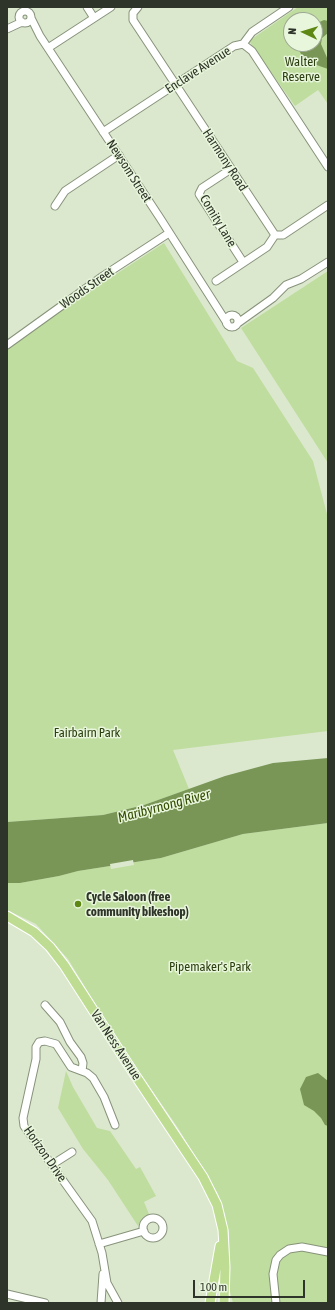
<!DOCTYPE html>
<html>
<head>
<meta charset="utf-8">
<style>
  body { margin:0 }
  #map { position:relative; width:335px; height:1310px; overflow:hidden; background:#dbe8ce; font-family:"Asap Condensed",sans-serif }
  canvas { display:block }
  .frame { position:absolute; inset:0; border:8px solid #2f342a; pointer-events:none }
  .north { position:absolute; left:283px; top:12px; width:40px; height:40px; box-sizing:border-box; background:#e8f6db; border:1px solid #9ea894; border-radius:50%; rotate:274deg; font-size:11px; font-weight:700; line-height:16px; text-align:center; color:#2f342a }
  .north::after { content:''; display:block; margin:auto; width:14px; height:18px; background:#5e8814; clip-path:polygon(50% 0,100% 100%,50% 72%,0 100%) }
  .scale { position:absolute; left:193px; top:1280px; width:112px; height:18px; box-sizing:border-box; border:2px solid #2f342a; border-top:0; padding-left:5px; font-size:12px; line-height:14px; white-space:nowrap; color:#2f342a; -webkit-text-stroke:3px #e8f6db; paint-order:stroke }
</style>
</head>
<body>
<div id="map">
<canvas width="335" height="1310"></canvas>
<div class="frame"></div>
<div class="north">N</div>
<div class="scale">100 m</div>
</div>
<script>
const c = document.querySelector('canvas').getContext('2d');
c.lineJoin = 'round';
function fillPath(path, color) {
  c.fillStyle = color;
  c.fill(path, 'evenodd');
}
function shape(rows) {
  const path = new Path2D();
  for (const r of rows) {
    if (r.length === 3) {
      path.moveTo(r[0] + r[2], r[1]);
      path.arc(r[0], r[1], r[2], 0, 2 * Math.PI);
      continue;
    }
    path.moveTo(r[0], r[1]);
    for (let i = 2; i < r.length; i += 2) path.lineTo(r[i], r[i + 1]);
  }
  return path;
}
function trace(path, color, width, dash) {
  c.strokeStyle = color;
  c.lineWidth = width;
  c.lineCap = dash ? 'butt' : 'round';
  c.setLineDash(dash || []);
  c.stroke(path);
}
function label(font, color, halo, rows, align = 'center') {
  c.font = font + ' "Asap Condensed",sans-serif';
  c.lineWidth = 3;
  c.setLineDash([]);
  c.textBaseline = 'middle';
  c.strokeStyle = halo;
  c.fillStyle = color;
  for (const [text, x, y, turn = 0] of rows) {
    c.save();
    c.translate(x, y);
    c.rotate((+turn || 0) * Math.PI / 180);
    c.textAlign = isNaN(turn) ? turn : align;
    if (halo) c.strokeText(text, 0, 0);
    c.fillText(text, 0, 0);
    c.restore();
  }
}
fillPath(shape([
  [298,7,328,7,328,104,318,90,295,106,249,41],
  [291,20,315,20,315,44,291,44],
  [164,243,237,361,253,368,313,461,328,518,328,731,173,750,189,789,144,805,103,815,7,822,7,345],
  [328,271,328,463,241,328],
  [328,823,328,1303,233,1303,230,1292,229,1232,218,1194,178,1128,116,1038,68,959,36,924,7,910,7,883,20,883,59,876,78,871,161,858,243,834],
  [66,1071,73,1087,97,1128,110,1131,136,1169,140,1167,156,1196,144,1202,149,1214,142,1218,138,1226,108,1180,83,1149,58,1108]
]), '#bfdd9e');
fillPath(shape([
  [324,20,328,21,328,33,322,38,321,44,328,60,328,69,305,61,296,45,315,44,315,24],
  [328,758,328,823,243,834,161,858,78,871,59,876,20,883,7,883,7,822,103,815,144,805,225,776,273,763],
  [318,1073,328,1081,328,1126,325,1125,321,1118,314,1111,304,1105,300,1089,306,1077]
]), '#799657');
fillPath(shape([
  [133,860,134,865,111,869,110,864]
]), '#dbe8ce');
const minor = shape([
  [87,7,94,18],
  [138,7,133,13,133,20,275,235],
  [25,17,6],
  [31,18,40,36,160,218,227,323],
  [7,29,22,22],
  [243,44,252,32,289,7],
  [48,48,111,7],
  [103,132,234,46,243,44,252,51,328,167],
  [231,169,202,188,199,194,243,262],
  [55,206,65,191,119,155],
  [275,235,283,235,328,205],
  [216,281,267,247,275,235],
  [232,321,6],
  [238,323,273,298,286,285,301,279,328,262],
  [7,345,103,276,169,233],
  [45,1005,60,1022,70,1042,81,1057,83,1063,82,1071],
  [115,1125,104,1097,93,1078,87,1073,71,1067,56,1044,45,1041,39,1042,36,1047,36,1059,23,1118,24,1126,92,1221,102,1253,107,1283,118,1303],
  [53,1164,72,1152],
  [153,1228,10],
  [99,1244,144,1231],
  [7,1294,45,1303],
  [101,1303,103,1274],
  [276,1303,273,1274,276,1260,280,1255,289,1249,302,1247,328,1252]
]);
const major = shape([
  [7,916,34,932,50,947,64,965,133,1072,203,1177,217,1205,223,1230,225,1267,224,1303],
  [210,1303,220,1246]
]);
trace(minor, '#87937b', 9);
trace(major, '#fff', 11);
trace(minor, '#fff', 7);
trace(major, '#bedd92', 9);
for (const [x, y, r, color] of [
  [78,904,4,"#5e8814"]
]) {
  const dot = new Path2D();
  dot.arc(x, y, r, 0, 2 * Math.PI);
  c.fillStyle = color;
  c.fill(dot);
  trace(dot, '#e8f6db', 1.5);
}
label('13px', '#2c3f10', '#e8f6db', [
  ["Walter",301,62],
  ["Reserve",301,77],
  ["Fairbairn Park",87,733],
  ["Pipemaker's Park",210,967]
]);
label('13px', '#2f342a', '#e8f6db', [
  ["Enclave Avenue",198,70,-33],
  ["Harmony Road",225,160,57],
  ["Newsom Street",129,171,57],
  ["Comity Lane",218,221,59],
  ["Woods Street",87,288,-35],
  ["Van Ness Avenue",116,1045,57],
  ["Horizon Drive",45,1154,55]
]);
label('bold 13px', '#2f342a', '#e8f6db', [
  ["Cycle Saloon (free",86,897],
  ["community bikeshop)",86,912]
], 'left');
label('italic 14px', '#324c01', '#e8f6db', [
  ["Maribyrnong River",164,806,-15]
]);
</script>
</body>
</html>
